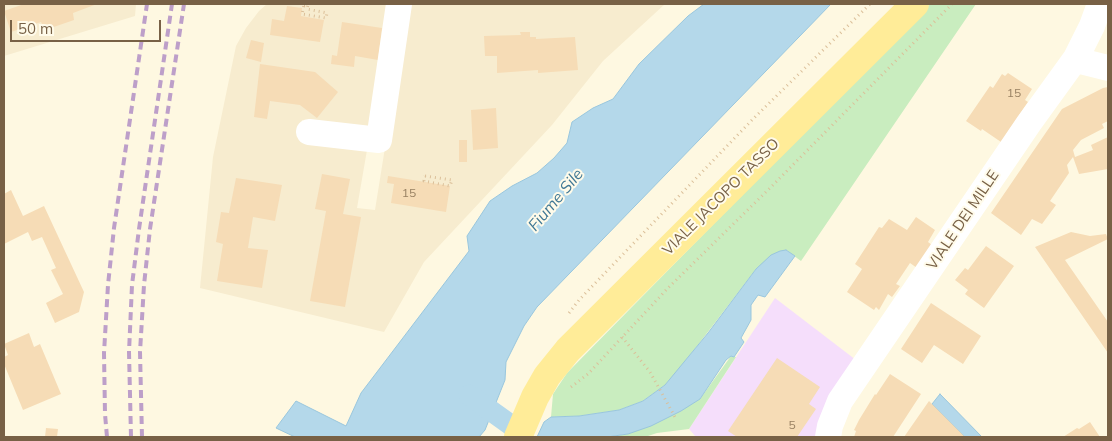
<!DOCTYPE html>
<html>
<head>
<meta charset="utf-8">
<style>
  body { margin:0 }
  #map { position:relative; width:1112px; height:441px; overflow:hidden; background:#fef8e1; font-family:Mulish,sans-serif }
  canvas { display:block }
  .frame { position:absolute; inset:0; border:5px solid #786146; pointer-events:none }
  .scale { position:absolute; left:10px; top:20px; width:151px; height:22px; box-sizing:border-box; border:2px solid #786146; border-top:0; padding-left:6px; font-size:15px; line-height:18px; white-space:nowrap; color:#786146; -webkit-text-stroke:4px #fffbea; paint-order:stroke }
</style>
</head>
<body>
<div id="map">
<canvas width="1112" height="441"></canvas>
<div class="frame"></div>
<div class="scale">50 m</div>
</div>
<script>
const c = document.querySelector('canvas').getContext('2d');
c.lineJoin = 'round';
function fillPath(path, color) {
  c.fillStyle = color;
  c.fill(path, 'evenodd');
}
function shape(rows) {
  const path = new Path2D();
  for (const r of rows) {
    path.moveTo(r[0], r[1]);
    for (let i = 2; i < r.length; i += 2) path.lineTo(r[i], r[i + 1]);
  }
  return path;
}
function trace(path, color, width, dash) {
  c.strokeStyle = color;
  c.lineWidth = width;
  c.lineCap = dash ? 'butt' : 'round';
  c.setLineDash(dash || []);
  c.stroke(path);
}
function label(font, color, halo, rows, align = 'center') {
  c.font = font + ' Mulish,sans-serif';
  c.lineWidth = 4;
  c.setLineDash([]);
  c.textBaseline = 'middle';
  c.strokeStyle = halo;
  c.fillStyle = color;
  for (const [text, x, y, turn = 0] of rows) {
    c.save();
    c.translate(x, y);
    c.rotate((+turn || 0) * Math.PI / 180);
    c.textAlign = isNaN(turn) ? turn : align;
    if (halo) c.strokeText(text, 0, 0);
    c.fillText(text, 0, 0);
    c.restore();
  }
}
fillPath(shape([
  [4,4,136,4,135,16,4,56],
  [267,4,388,4,369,133,302,120,299,138,367,150,357,208,375,210,408,4,665,4,603,61,552,125,424,262,384,332,200,288,213,157,236,46,246,28,259,11]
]), '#f7eccf');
fillPath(shape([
  [775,298,856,360,817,437,696,437,689,429]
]), '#f5defb');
fillPath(shape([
  [930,4,976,4,801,261,786,250,756,269,678,371,665,385,643,401,619,410,579,416,551,417,553,394,567,373],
  [731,356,736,357,689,429,657,433,645,437,607,437,628,434,700,399]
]), '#c9edbf');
const water = shape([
  [704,4,831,4,537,307,524,326,506,362,505,380,485,430,479,437,295,437,276,428,296,401,346,426,361,393,469,251,467,236,490,201,512,186,537,173,554,158,567,143,572,122,593,108,613,99,639,64,688,16,704,4],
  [786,250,795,256,765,297,758,295,751,305,751,320,741,338,744,342,734,357,731,356,726,360,700,399,681,411,651,426,628,434,607,437,537,437,544,422,551,417,579,416,619,410,643,401,665,385,708,333,756,269,771,255,780,251,786,250],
  [940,394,982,437,965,437,932,404,940,394]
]);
fillPath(water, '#b4d8ea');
trace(water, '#99c6dd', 1);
trace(shape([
  [469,395,515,428,520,437]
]), '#b4d8ea', 21);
fillPath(shape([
  [24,4,97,4,73,13,74,20,45,30,41,22,11,32,4,11],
  [287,6,302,8,301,16,324,20,320,42,270,35,272,19,284,21],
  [342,22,382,28,378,60,355,56,354,67,331,64,332,55,337,56],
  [520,32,530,32,530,37,536,37,536,39,575,37,578,70,538,73,538,70,497,73,497,56,485,56,484,36,521,35],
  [251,40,264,43,261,62,246,58],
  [260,64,315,72,338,92,317,118,300,105,270,101,267,119,254,117],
  [1008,73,1032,89,1025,100,1028,102,1001,142,982,129,981,131,966,121,990,86,993,88,1002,74,1005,76],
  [1108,87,1108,121,1102,124,1104,128,1081,140,1073,150,1075,157,1093,150,1091,145,1108,137,1108,169,1079,174,1073,157,1067,165,1069,173,1050,201,1056,205,1042,224,1032,219,1021,235,991,213,1062,109,1103,88],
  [496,108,498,148,473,150,471,110],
  [459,140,467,140,467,162,459,162],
  [322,174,350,179,343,214,361,217,345,307,310,301,326,211,315,209],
  [388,176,450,186,446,212,391,203,394,184,387,183],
  [236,178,282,185,275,221,253,217,248,248,268,250,262,288,217,281,223,244,216,242,221,212,229,213],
  [11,190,23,216,44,206,84,292,79,312,55,323,46,303,63,294,51,270,56,268,42,237,32,241,28,232,4,244,4,194],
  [916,217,935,230,928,242,932,245,917,268,910,263,896,284,900,286,892,297,888,294,879,310,876,307,874,310,847,292,862,269,855,264,879,227,882,228,889,219,907,230],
  [1071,232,1090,236,1106,234,1108,239,1065,260,1108,322,1108,353,1035,247],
  [986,246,1014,266,984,308,965,294,968,290,955,280,965,268,968,270],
  [931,303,981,336,963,364,934,345,922,363,901,349],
  [29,333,34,347,40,344,61,394,23,410,4,364,4,357,8,355,4,344],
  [777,358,820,387,809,404,816,409,797,437,737,437,728,431],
  [890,374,921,394,893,437,854,437,856,431,854,430,859,420,875,394,876,395],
  [929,401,965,437,904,437],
  [1090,422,1100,437,1063,437,1077,428,1079,429],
  [46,428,58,429,57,437,45,437]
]), '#f6dcb6');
trace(shape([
  [304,5,308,5,307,9,327,13,326,18,302,14,304,5],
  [425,176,452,180,450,186,424,181,425,176],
  [569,313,579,300,753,119,870,4],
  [622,337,650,372,675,417],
  [571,387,588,374,668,288,771,187,952,4]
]), '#dbbf99', 3, [1, 4]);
trace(shape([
  [1076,58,1084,62,1108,68],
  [309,132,379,140,399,4],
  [828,437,830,426,840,401,1029,123,1076,58,1092,26,1100,4]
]), '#fff', 26);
trace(shape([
  [518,437,535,397,547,376,568,350,915,4]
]), '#ffec98', 28);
trace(shape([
  [107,437,105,414,104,353,108,285,114,228,147,4],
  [131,437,129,352,132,285,139,229,172,4],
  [142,437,140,352,144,285,150,229,184,4]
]), '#bd9fc9', 4, [8, 5]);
label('12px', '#988062', null, [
  ["15",1014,93],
  ["15",409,193],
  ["5",792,425]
]);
label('15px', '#786146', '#fffbea', [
  ["VIALE JACOPO TASSO",721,197,-45],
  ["VIALE DEI MILLE",963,220,-56]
]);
label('italic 16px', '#407895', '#fffbea', [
  ["Fiume Sile",556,200,-50]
]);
</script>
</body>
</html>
